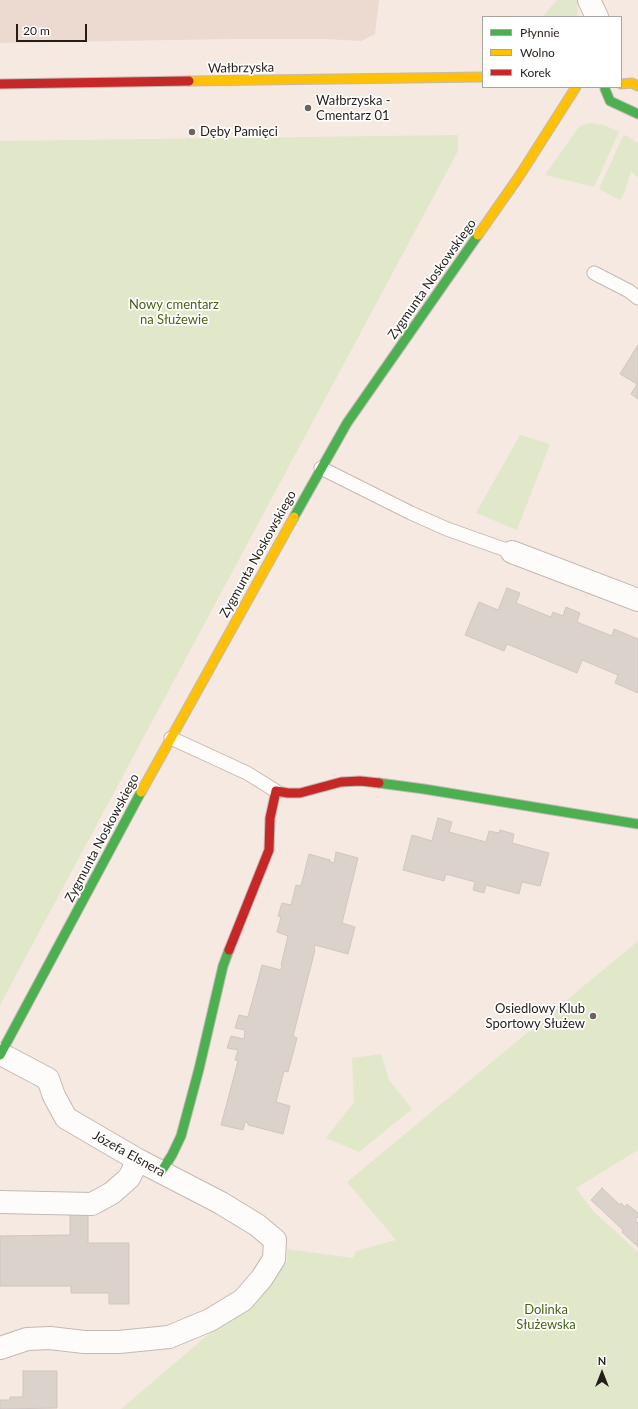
<!DOCTYPE html>
<html>
<head>
<meta charset="utf-8">
<style>
  body { margin:0 }
  #map { position:relative; width:638px; height:1409px; overflow:hidden; background:#f5e9e2; font-family:Lato,sans-serif }
  canvas { display:block }
  .legend { position:absolute; left:482px; top:16px; width:140px; height:72px; box-sizing:border-box; background:#fff; border:1px solid #a8a5a3; margin:0; padding:5px 7px; list-style:none; font-size:12px; color:#251d18 }
  .legend li { display:flex; align-items:center; gap:8px; height:20px }
  .legend b { width:20px; border:1px solid #a8a5a3 }
  .north { position:absolute; left:582px; top:1353px; width:40px; height:40px; -webkit-text-stroke:3px #fff; paint-order:stroke; rotate:0deg; font-size:11px; font-weight:700; line-height:16px; text-align:center; color:#251d18 }
  .north::after { content:''; display:block; margin:auto; width:14px; height:18px; background:#251d18; clip-path:polygon(50% 0,100% 100%,50% 72%,0 100%) }
  .scale { position:absolute; left:16px; top:24px; width:71px; height:18px; box-sizing:border-box; border:2px solid #251d18; border-top:0; padding-left:5px; font-size:12px; line-height:14px; white-space:nowrap; color:#251d18; -webkit-text-stroke:3px #fff; paint-order:stroke }
</style>
</head>
<body>
<div id="map">
<canvas width="638" height="1409"></canvas>
<ul class="legend">
<li><b style="height:5px;background:#4caf50"></b>Płynnie</li>
<li><b style="height:5px;background:#ffc107"></b>Wolno</li>
<li><b style="height:5px;background:#c62828"></b>Korek</li>
</ul>
<div class="north">N</div>
<div class="scale">20 m</div>
</div>
<script>
const c = document.querySelector('canvas').getContext('2d');
c.lineJoin = 'round';
function fillPath(path, color) {
  c.fillStyle = color;
  c.fill(path, 'evenodd');
}
function shape(rows) {
  const path = new Path2D();
  for (const r of rows) {
    path.moveTo(r[0], r[1]);
    for (let i = 2; i < r.length; i += 2) path.lineTo(r[i], r[i + 1]);
  }
  return path;
}
function trace(path, color, width, dash) {
  c.strokeStyle = color;
  c.lineWidth = width;
  c.lineCap = dash ? 'butt' : 'round';
  c.setLineDash(dash || []);
  c.stroke(path);
}
function label(font, color, halo, rows, align = 'center') {
  c.font = font + ' Lato,sans-serif';
  c.lineWidth = 3.5;
  c.setLineDash([]);
  c.textBaseline = 'middle';
  c.strokeStyle = halo;
  c.fillStyle = color;
  for (const [text, x, y, turn = 0] of rows) {
    c.save();
    c.translate(x, y);
    c.rotate((+turn || 0) * Math.PI / 180);
    c.textAlign = isNaN(turn) ? turn : align;
    if (halo) c.strokeText(text, 0, 0);
    c.fillText(text, 0, 0);
    c.restore();
  }
}
fillPath(shape([
  [0,0,379,0,375,34,361,41,325,39,231,39,0,43]
]), '#ecdad1');
fillPath(shape([
  [557,0,578,0,577,17,542,17],
  [591,123,604,125,619,132,594,187,545,175,578,128,582,125],
  [458,135,458,151,0,1005,0,141],
  [625,135,638,143,638,177,631,172,624,193,620,200,599,189,623,136],
  [520,435,550,444,517,530,476,513],
  [638,941,638,1150,576,1188,593,1211,638,1252,638,1409,121,1409,278,1275,287,1261,287,1249,353,1258,356,1251,396,1240,347,1182],
  [381,1054,389,1080,412,1109,359,1152,326,1138,354,1102,352,1058]
]), '#e1e8c9');
const building = shape([
  [638,345,638,399,631,394,637,384,620,374,638,345],
  [507,588,520,593,516,603,551,617,553,612,563,616,566,607,580,613,577,622,612,636,614,629,638,639,638,693,615,683,618,675,582,660,577,673,507,644,504,651,465,635,479,602,498,610,507,588],
  [438,818,452,822,449,832,486,842,489,831,499,833,500,830,514,834,512,843,549,853,540,886,522,882,519,894,486,885,484,893,473,890,475,882,446,874,444,881,403,870,412,835,432,841,438,818],
  [336,852,358,858,342,923,355,927,348,954,315,945,314,949,315,950,293,1036,297,1038,288,1072,284,1071,276,1102,290,1106,283,1134,248,1125,248,1123,245,1122,243,1130,221,1125,238,1061,235,1060,238,1050,227,1048,231,1036,244,1039,245,1030,235,1028,239,1015,248,1017,262,965,281,970,282,966,281,965,288,936,277,932,281,917,278,916,282,903,291,905,296,885,301,886,309,854,330,860,330,862,334,863,336,852],
  [602,1188,620,1205,621,1203,625,1207,627,1204,638,1213,638,1217,635,1220,638,1223,638,1247,622,1232,623,1230,591,1200,602,1188],
  [88,1212,88,1243,129,1243,129,1304,109,1304,109,1293,71,1293,71,1286,0,1286,0,1236,70,1235,70,1214,88,1212],
  [23,1371,57,1371,57,1408,0,1409,0,1400,10,1400,10,1397,23,1397,23,1371]
]);
fillPath(building, '#dbd2cc');
trace(building, '#d0c6c1', 1);
const lane = shape([
  [594,273,629,291,638,298],
  [321,468,411,513,447,529,512,552],
  [171,738,247,773,276,791]
]);
const street = shape([
  [589,0,597,17],
  [512,552,638,600],
  [0,1202,92,1204,112,1193,129,1178,138,1160],
  [0,1348,27,1339,50,1338,84,1342,119,1342,169,1337,210,1320,243,1300,262,1278,274,1259,275,1240,257,1225,221,1203,138,1160,66,1118,54,1096,48,1079,1,1054]
]);
const fast = shape([
  [605,89,610,101,638,114],
  [294,517,347,423,478,235],
  [379,783,424,789,638,824],
  [0,1055,141,792],
  [161,1172,172,1155,181,1136,199,1069,223,966,229,950]
]);
const slow = shape([
  [189,81,483,77],
  [621,84,632,83,638,86],
  [478,235,518,178,576,87],
  [141,792,294,517]
]);
const jam = shape([
  [0,84,189,81],
  [229,950,269,850,270,818,276,791,288,793,300,793,341,782,360,781,379,783]
]);
trace(lane, '#c3b9b4', 15);
trace(street, '#c3b9b4', 24);
trace(fast, '#c3b9b4', 11);
trace(slow, '#c3b9b4', 11);
trace(jam, '#c3b9b4', 11);
trace(lane, '#fefcfb', 13);
trace(street, '#fefcfb', 22);
trace(fast, '#4caf50', 9);
trace(slow, '#ffc107', 9);
trace(jam, '#c62828', 9);
for (const [x, y, r, color] of [
  [308,108,4,"#6e645f"],
  [192,132,4,"#6e645f"],
  [593,1016,4,"#6e645f"]
]) {
  const dot = new Path2D();
  dot.arc(x, y, r, 0, 2 * Math.PI);
  c.fillStyle = color;
  c.fill(dot);
  trace(dot, '#fff', 1.5);
}
label('13px', '#251d18', '#fff', [
  ["Wałbrzyska",241,68,-1],
  ["Zygmunta Noskowskiego",432,279,-55],
  ["Zygmunta Noskowskiego",258,554,-61],
  ["Zygmunta Noskowskiego",102,838,-62],
  ["Józefa Elsnera",129,1154,29]
]);
label('13px', '#251d18', '#fff', [
  ["Wałbrzyska -",316,101],
  ["Cmentarz 01",316,116],
  ["Dęby Pamięci",200,132],
  ["Osiedlowy Klub",585,1009,"right"],
  ["Sportowy Służew",585,1024,"right"]
], 'left');
label('13px', '#476211', '#fff', [
  ["Nowy cmentarz",174,305],
  ["na Służewie",174,320],
  ["Dolinka",546,1310],
  ["Służewska",546,1325]
]);
</script>
</body>
</html>
